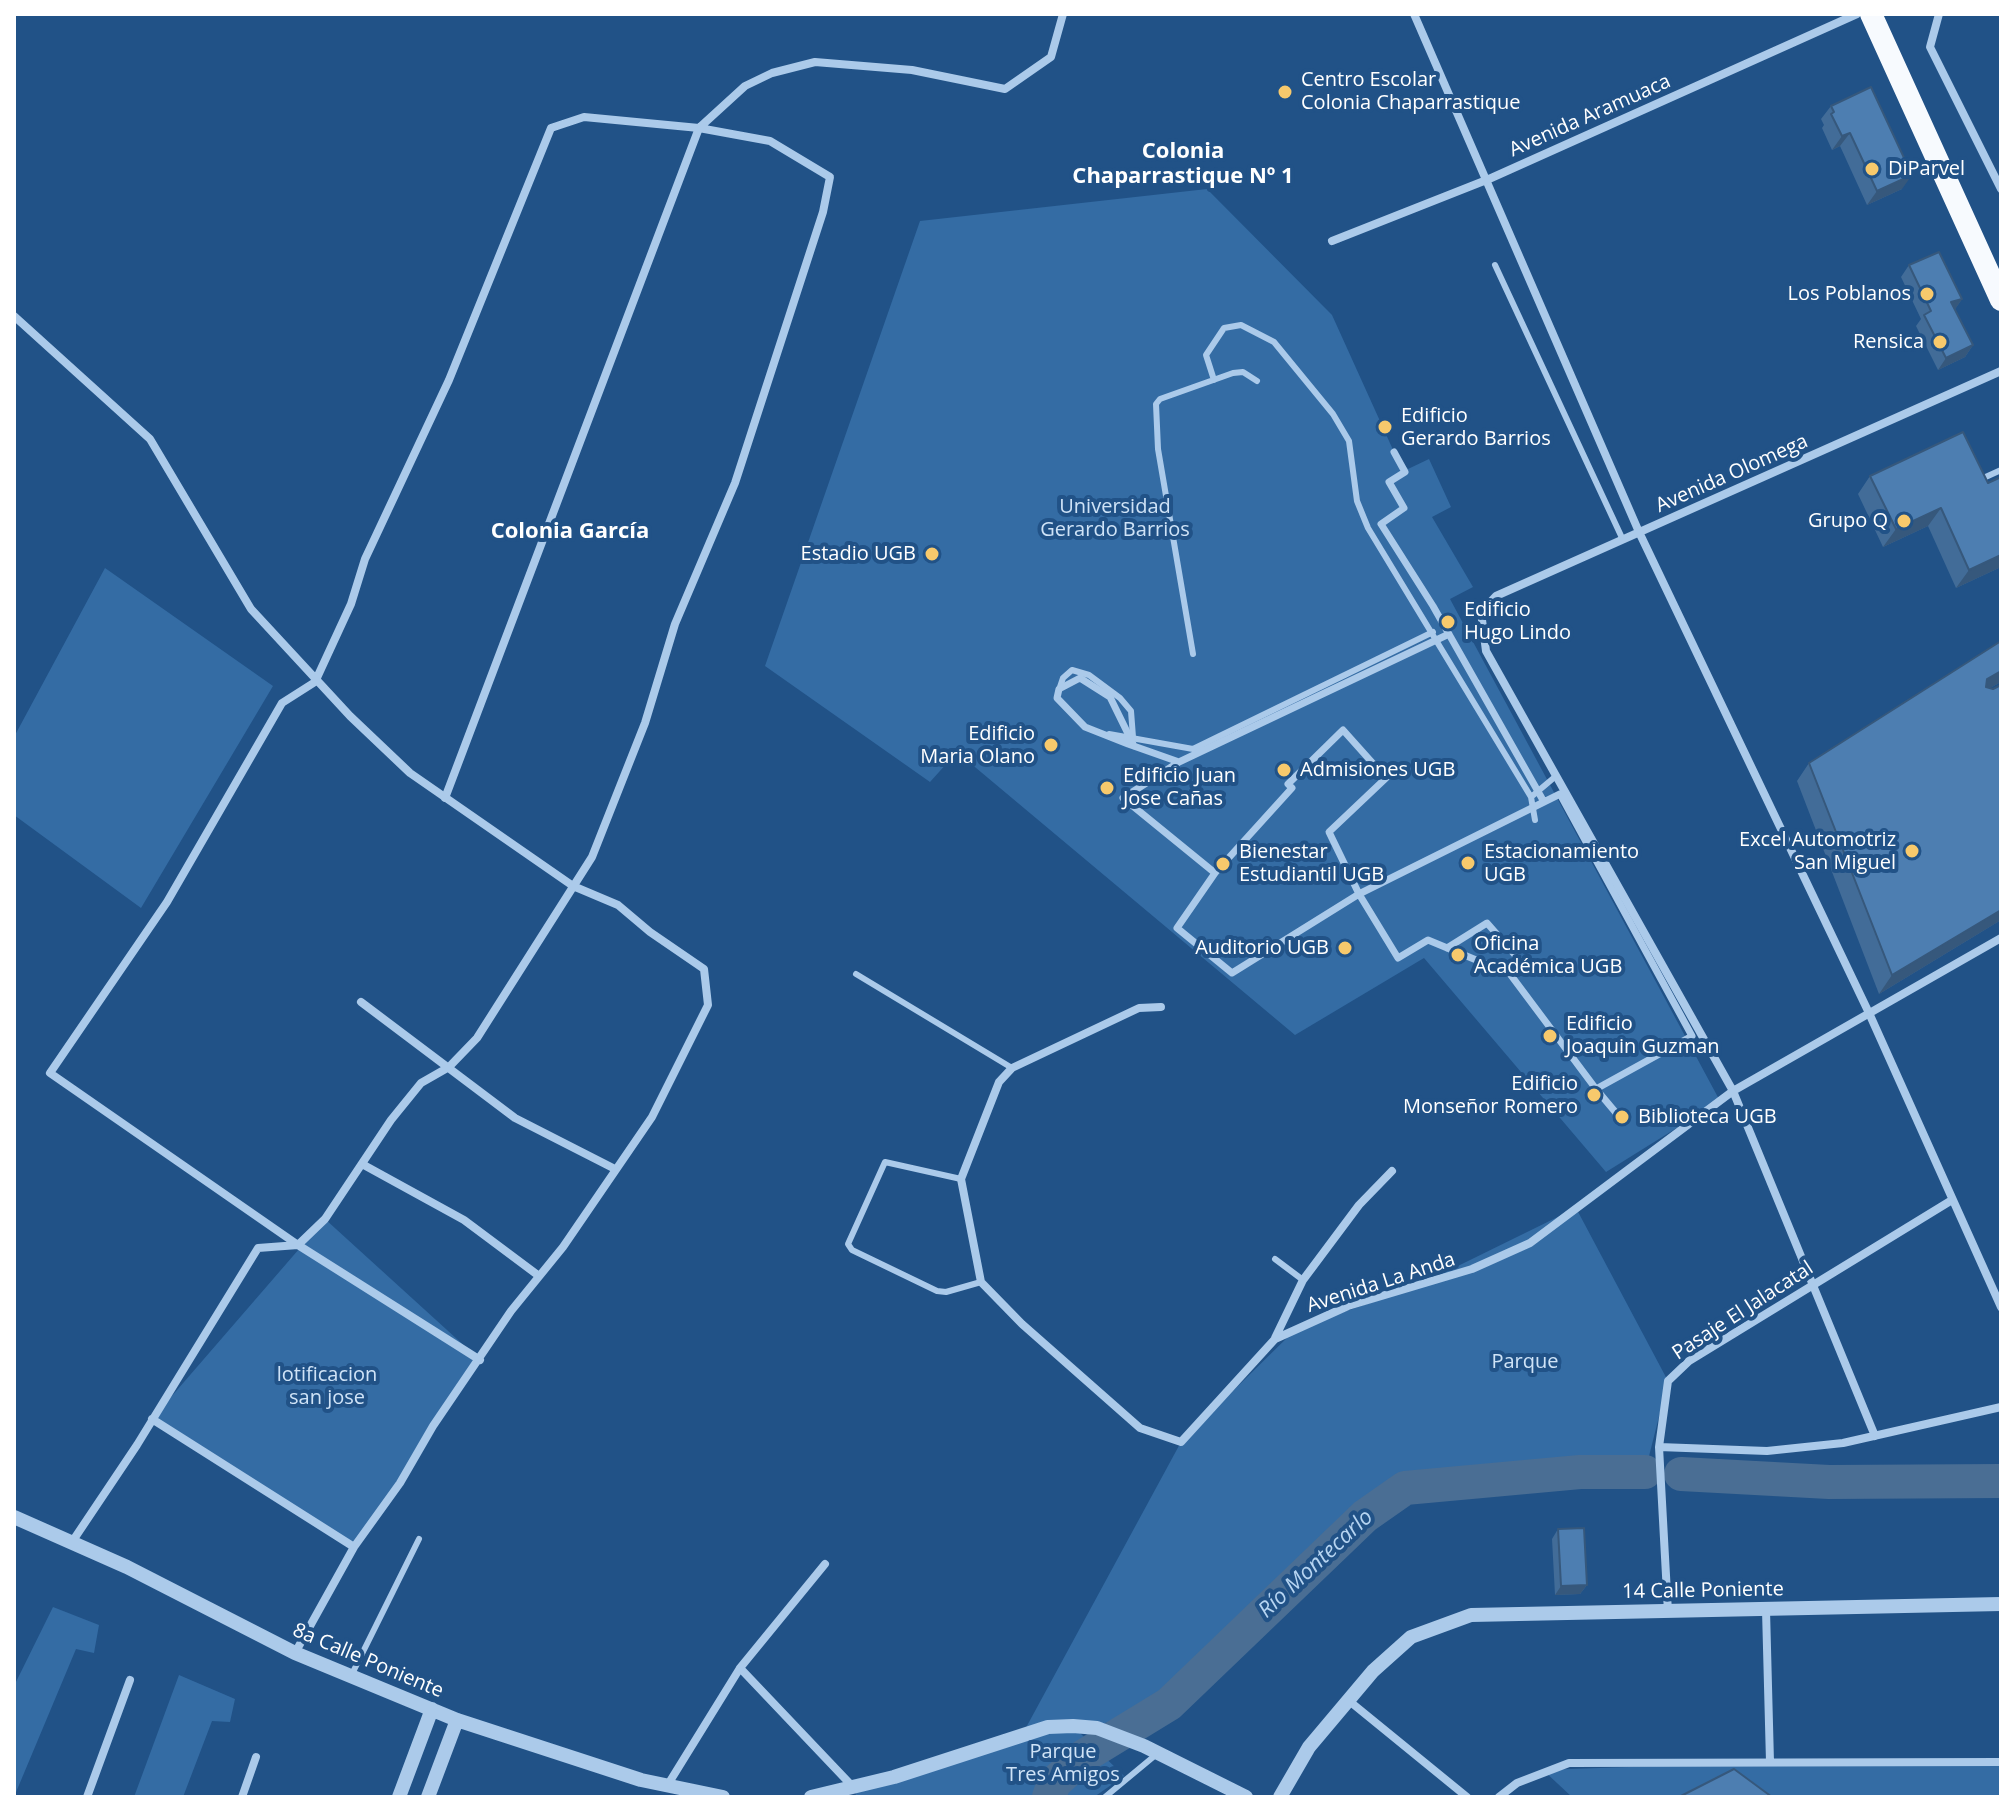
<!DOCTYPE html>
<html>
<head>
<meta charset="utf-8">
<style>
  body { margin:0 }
  #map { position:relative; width:2015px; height:1811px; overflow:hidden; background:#215287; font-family:"Open Sans",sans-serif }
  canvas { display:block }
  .frame { position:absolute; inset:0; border:16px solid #fff; pointer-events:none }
</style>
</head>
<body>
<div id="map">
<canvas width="2015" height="1811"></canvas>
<div class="frame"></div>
</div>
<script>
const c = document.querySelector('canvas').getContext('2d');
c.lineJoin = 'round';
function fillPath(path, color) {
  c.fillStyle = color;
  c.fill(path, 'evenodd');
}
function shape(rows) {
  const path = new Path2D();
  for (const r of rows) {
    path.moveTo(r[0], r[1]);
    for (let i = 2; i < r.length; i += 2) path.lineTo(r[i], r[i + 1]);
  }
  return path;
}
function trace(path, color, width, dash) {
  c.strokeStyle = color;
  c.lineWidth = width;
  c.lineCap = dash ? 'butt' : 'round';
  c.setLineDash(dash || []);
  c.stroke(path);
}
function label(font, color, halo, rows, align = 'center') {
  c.font = font + ' "Open Sans",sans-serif';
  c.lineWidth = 8;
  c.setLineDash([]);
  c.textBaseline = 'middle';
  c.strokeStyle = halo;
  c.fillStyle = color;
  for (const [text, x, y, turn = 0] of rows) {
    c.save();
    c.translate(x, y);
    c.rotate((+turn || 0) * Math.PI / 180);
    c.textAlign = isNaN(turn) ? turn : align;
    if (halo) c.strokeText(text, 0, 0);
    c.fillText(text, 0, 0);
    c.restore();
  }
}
fillPath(shape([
  [1207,189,1332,315,1394,452,1408,469,1429,459,1451,507,1432,517,1473,587,1450,599,1720,1101,1606,1172,1424,958,1295,1035,957,752,930,782,765,666,920,221],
  [105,568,273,686,141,908,14,815,14,737],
  [1576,1208,1668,1381,1645,1472,1405,1488,1169,1704,1078,1731,1124,1776,1094,1797,856,1797,855,1788,1022,1735,1181,1442,1297,1328,1411,1289],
  [325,1219,480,1360,354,1547,152,1419],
  [53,1607,99,1625,94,1653,76,1649,14,1797,14,1686],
  [179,1675,235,1699,230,1722,212,1721,183,1797,134,1797],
  [1770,1762,2001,1762,2001,1797,1572,1797,1543,1770]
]), '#346ca4');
trace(shape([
  [1681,1474,1829,1482,2001,1481],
  [1049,1797,1054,1783,1084,1756,1169,1704,1365,1516,1405,1488,1580,1472,1645,1472]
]), '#4a6e94', 34);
trace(shape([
  [1495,265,1623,540],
  [1214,380,1206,355,1224,328,1241,325,1274,342,1333,414,1349,441,1357,501,1368,528,1531,797,1535,820],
  [1979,480,2001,470],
  [1193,654,1158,449,1156,404,1160,399,1233,373,1243,372,1257,381],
  [1059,690,1063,678,1072,670,1089,675,1120,698,1131,711,1133,737],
  [1109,734,1193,749,1433,632],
  [1531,797,1556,776],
  [856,974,1012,1068],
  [961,1179,885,1162,848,1244,852,1250,937,1291,946,1292,981,1282],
  [1275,1259,1303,1280],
  [351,1676,419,1539],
  [1105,1797,1158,1753]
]), '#abcaea', 6);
trace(shape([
  [1394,452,1405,472,1389,482,1404,508,1381,524,1433,606,1544,802],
  [1134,746,1110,697,1080,678,1059,689,1057,698,1085,727,1128,744,1179,762,1123,798,1215,873,1177,928,1232,973,1359,894,1560,794,1692,1036,1596,1089,1510,974,1428,940,1398,958,1359,894,1329,832,1386,778,1343,730,1288,784,1292,788,1215,873],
  [1179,762,1449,634],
  [1447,948,1487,923,1523,964,1510,974],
  [1596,1089,1622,1120]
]), '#abcaea', 7);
trace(shape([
  [1414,14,1639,532,1869,1013,2001,1307],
  [1939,14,1930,47,2001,189],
  [1332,241,1489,179,1857,14],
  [14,316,150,439,251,609,350,716,410,773,573,886,618,905,650,932,704,969,708,1005,652,1117,563,1247,511,1311,433,1426,400,1483,354,1547,295,1653],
  [445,798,699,128,745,86,772,73,815,62,912,70,1005,89,1051,57,1063,14],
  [361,1002,515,1118,615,1169],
  [1161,1007,1139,1008,1012,1068,999,1082,961,1179,981,1282,1022,1324,1140,1428,1181,1442,1275,1339,1348,1306,1472,1269,1530,1243,1733,1091,2001,938],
  [362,1164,464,1220,539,1276],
  [1275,1338,1303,1280,1359,1205,1392,1171],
  [152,1419,354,1547],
  [1875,1436,1733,1091,1486,651,1481,612,1496,596,2001,371],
  [1659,1447,1767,1451,1843,1443,2001,1407],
  [72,1542,137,1445,258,1248,298,1245,325,1219,391,1120,421,1083,449,1067,477,1038,592,857,645,723,675,624,735,483,823,212,830,177,770,141,699,128,584,117,551,128,449,380,365,559,351,604,315,682,282,703,167,902,50,1073,298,1245,480,1360],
  [1766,1610,1770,1762],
  [1668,1612,1659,1447,1668,1381,1689,1361,1952,1200],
  [740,1668,854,1788],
  [1348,1700,1467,1797],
  [667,1786,740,1668,825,1564],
  [87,1797,130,1680],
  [242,1797,256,1757],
  [1499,1797,1517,1783,1569,1763,2001,1762]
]), '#abcaea', 8);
trace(shape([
  [14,1517,127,1567,295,1653,457,1720,641,1780,723,1797],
  [399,1797,432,1709],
  [428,1797,457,1720],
  [811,1797,894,1777,1048,1727,1073,1726,1097,1728,1144,1746,1246,1797],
  [1280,1797,1309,1747,1373,1671,1411,1637,1471,1615,2001,1604]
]), '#abcaea', 14);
trace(shape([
  [1871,14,2001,300]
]), '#f7fafe', 22);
fillPath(shape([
  [1831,106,1902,189,1867,205,1840,146,1832,150,1822,128,1824,125,1821,119],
  [1909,265,1962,299,1955,309,1973,345,1965,357,1938,370,1916,326,1921,319,1901,277],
  [1870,476,1988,483,2001,477,2001,567,1956,588,1928,526,1883,547,1858,494],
  [2001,641,2001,684,1999,683,1990,688,2001,920,1879,994,1797,781,1809,763],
  [1558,1529,1587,1585,1580,1594,1555,1595,1552,1539]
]), '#426c98');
fillPath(shape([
  [1850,133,1840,146,1832,150,1842,136],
  [1912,175,1902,189,1867,205,1877,191],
  [1962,299,1954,311,1951,302],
  [1973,345,1965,357,1938,370,1946,358],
  [1941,508,1928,526,1883,547,1896,529],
  [2001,555,2001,567,1956,588,1969,570],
  [2001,671,2001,684,1999,683,1974,697,1987,679],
  [2001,910,2001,920,1879,994,1892,975],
  [1587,1585,1580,1594,1555,1595,1561,1586]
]), '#36587c');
const building = shape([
  [1871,87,1912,175,1877,191,1850,133,1842,136,1831,114,1834,112,1831,106,1871,87],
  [1939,252,1962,299,1951,302,1973,345,1946,358,1924,315,1931,311,1909,265,1939,252],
  [1963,432,1988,483,2001,477,2001,555,1969,570,1941,508,1896,529,1870,476,1963,432],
  [2001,641,2001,671,1987,679,1986,687,1993,689,2001,685,2001,910,1892,975,1809,763,2001,641],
  [1584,1528,1587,1585,1561,1586,1558,1529,1584,1528],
  [1734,1769,1772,1797,1679,1797,1734,1769]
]);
fillPath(building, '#4d7eb1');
trace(building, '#36587c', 2);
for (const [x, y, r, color] of [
  [1285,92,8,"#f7c96c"],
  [1872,169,8,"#f7c96c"],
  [1927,294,8,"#f7c96c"],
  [1940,342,8,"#f7c96c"],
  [1385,427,8,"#f7c96c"],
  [1904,521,8,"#f7c96c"],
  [932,554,8,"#f7c96c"],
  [1448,622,8,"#f7c96c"],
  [1051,745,8,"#f7c96c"],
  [1284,770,8,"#f7c96c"],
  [1107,788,8,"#f7c96c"],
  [1912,851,8,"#f7c96c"],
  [1468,863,8,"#f7c96c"],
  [1223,864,8,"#f7c96c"],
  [1345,948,8,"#f7c96c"],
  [1458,955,8,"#f7c96c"],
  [1550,1036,8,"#f7c96c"],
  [1594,1095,8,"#f7c96c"],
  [1622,1117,8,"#f7c96c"]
]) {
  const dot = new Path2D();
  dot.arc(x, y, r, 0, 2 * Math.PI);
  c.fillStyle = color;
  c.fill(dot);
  trace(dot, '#215287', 3);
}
label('20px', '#fff', '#215287', [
  ["Centro Escolar",1301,80],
  ["Colonia Chaparrastique",1301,103],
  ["DiParvel",1888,169],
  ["Los Poblanos",1911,294,"right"],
  ["Rensica",1924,342,"right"],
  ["Edificio",1401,416],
  ["Gerardo Barrios",1401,439],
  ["Grupo Q",1888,521,"right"],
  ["Estadio UGB",916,554,"right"],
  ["Edificio",1464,610],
  ["Hugo Lindo",1464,633],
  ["Edificio",1035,734,"right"],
  ["Maria Olano",1035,757,"right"],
  ["Admisiones UGB",1300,770],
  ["Edificio Juan",1123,776],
  ["Jose Cañas",1123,799],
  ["Excel Automotriz",1896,840,"right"],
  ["San Miguel",1896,863,"right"],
  ["Bienestar",1239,852],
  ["Estudiantil UGB",1239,875],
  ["Estacionamiento",1484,852],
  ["UGB",1484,875],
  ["Oficina",1474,944],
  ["Académica UGB",1474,967],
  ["Auditorio UGB",1329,948,"right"],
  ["Edificio",1566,1024],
  ["Joaquin Guzman",1566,1047],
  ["Edificio",1578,1084,"right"],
  ["Monseñor Romero",1578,1107,"right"],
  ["Biblioteca UGB",1638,1117]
], 'left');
label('20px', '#fff', '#215287', [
  ["Avenida Aramuaca",1590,116,-24],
  ["Avenida Olomega",1732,474,-24],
  ["Avenida La Anda",1381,1283,-18],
  ["Pasaje El Jalacatal",1743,1311,-33],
  ["14 Calle Poniente",1703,1591,-1],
  ["8a Calle Poniente",368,1661,23]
]);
label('20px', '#cfe3f7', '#215287', [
  ["Universidad",1115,507],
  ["Gerardo Barrios",1115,530],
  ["Parque",1525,1362],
  ["lotificacion",327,1375],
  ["san jose",327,1398],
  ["Parque",1063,1752],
  ["Tres Amigos",1063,1775]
]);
label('bold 22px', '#fff', '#215287', [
  ["Colonia",1183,152],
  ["Chaparrastique Nº 1",1183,177],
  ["Colonia García",570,532]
]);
label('italic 22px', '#b6d4f1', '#215287', [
  ["Río Montecarlo",1316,1564,-43]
]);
</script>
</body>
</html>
